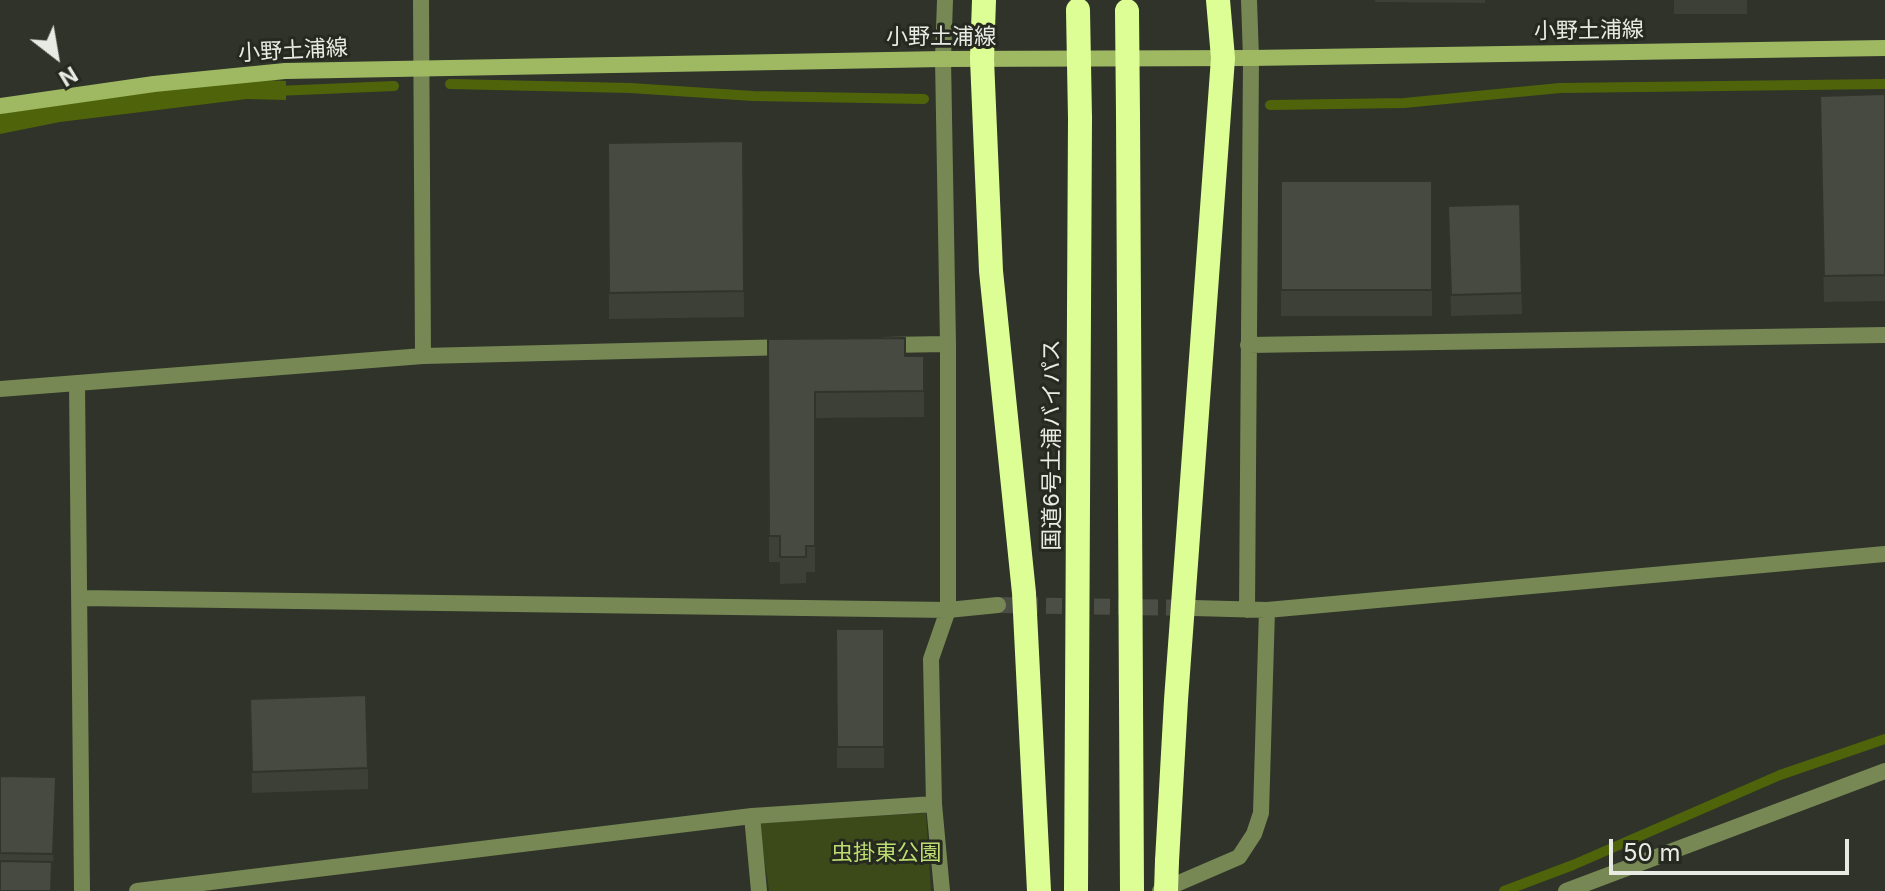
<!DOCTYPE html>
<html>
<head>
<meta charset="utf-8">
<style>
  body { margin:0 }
  #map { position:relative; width:1885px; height:891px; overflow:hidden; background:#2f3329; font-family:Inter,sans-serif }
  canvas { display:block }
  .north { position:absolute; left:16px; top:16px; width:80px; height:80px; -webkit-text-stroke:6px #262920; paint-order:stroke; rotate:149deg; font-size:22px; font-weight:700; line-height:32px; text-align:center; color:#e8eae4 }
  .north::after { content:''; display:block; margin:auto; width:28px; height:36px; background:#e8eae4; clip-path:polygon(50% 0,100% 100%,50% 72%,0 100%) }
  .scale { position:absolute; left:1609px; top:839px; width:240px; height:36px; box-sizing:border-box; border:4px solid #e8eae4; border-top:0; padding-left:10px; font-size:24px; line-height:28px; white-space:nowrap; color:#e8eae4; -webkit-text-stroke:6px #262920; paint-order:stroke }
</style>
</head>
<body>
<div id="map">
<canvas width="1885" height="891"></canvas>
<div class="north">N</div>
<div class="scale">50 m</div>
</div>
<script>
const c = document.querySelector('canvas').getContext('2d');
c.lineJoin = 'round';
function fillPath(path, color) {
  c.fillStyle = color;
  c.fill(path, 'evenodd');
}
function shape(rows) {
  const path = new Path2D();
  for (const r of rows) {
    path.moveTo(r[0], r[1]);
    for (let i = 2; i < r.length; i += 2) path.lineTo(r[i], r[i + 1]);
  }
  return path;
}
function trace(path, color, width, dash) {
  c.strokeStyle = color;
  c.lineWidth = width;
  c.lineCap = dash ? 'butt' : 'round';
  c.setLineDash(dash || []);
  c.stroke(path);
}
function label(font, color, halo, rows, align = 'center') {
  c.font = font + ' Inter,"Noto Sans JP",sans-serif';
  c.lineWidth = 6;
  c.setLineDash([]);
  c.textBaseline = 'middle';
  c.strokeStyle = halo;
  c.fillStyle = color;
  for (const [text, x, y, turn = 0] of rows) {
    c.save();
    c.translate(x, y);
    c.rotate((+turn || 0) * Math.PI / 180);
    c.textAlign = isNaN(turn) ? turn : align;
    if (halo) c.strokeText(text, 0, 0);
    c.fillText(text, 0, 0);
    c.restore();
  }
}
fillPath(shape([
  [926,813,931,891,769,891,759,823]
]), '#3c4a19');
fillPath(shape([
  [245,79,286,81,286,100,247,99,60,122,0,134,0,114,57,103]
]), '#4f640a');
trace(shape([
  [450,84,630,88,753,96,924,99],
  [276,91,394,86],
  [1270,105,1404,103,1560,88,1885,84],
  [1504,891,1573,865,1780,775,1885,739]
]), '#4f640a', 10);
trace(shape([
  [998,605,1192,608]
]), '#4b4e45', 16, [16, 8]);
trace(shape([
  [421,0,423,356],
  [885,345,948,344],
  [1248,345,1885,335],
  [77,383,82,891],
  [0,389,423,356,790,347],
  [80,598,948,610,998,605],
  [1193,608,1267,610,1885,554],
  [1247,610,1251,58,1249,0],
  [752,816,759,891],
  [137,891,752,816,934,804],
  [942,891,934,804,931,659,948,610,948,344,943,59,945,0],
  [1160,891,1239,857,1254,834,1261,813,1267,610],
  [1566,891,1885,771]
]), '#778854', 16);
trace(shape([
  [0,106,154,84,285,71,943,59,1251,58,1885,48]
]), '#9fb963', 16);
trace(shape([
  [984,0,982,59,991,271,1024,593,1039,891],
  [1128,115,1132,891],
  [1167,861,1176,700,1223,58,1218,0],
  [1076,891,1080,118]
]), '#ddfe94', 24);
trace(shape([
  [1078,10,1080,118],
  [1127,11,1128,115],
  [1166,891,1167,861]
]), '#ddfe94', 24);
fillPath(shape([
  [1375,0,1485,0,1485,3,1375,2],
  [1674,0,1747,0,1747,14,1674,14],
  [1885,94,1885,301,1824,302,1820,122],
  [743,141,744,317,609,319,608,143],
  [1281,181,1432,181,1432,316,1281,316],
  [1520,204,1522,314,1451,316,1448,206],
  [768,339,905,356,924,356,924,417,815,418,815,572,806,572,806,583,780,584,780,562,769,562],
  [836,629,884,629,884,768,837,768],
  [250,699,368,768,368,789,252,793],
  [0,776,56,777,53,869,0,891]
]), '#3c4037');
const building = shape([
  [1885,94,1885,275,1824,276,1820,96,1885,94],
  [743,141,744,291,609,293,608,143,743,141],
  [1281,181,1432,181,1432,290,1281,290,1281,181],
  [1520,204,1522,293,1451,295,1448,206,1520,204],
  [905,338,905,356,924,356,924,391,815,392,815,546,806,546,806,557,780,557,780,536,769,536,768,339,905,338],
  [836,629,884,629,884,747,837,747,836,629],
  [366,695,368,768,252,772,250,699,366,695],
  [0,776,56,777,53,854,0,853,0,776],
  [0,861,52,862,51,891,0,891,0,861]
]);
fillPath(building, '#464a40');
trace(building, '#31342d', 2);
label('22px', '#e8eae4', '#262920', [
  ["小野土浦線",1589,31,-1],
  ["小野土浦線",941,37],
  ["小野土浦線",293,51,-3],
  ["国道6号土浦バイパス",1052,445,-90]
]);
label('22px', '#bddd71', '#262920', [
  ["虫掛東公園",886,853]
]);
</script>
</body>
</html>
